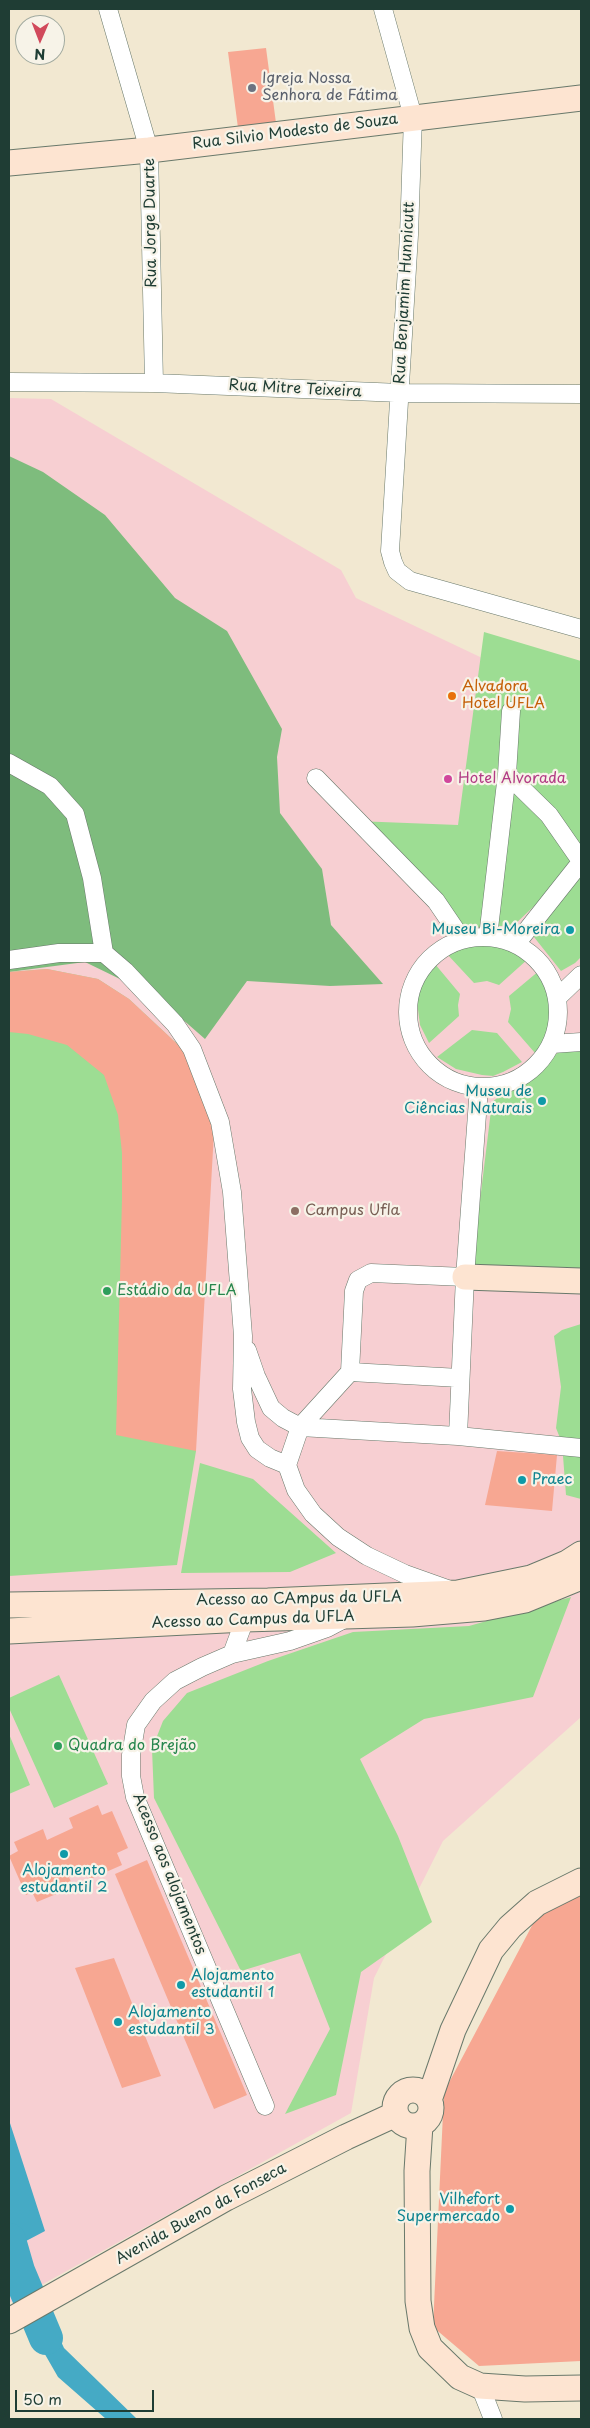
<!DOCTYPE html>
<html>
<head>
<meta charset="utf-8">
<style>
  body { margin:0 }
  #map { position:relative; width:590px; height:2428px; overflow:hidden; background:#f2e8d1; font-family:"Playpen Sans",sans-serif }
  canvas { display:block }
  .frame { position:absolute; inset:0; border:10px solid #1f3d34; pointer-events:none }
  .north { position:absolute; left:15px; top:15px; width:50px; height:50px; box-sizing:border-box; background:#f7f3e8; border:1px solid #a1aaa0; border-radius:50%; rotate:181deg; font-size:14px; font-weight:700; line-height:20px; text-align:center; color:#1f3d34 }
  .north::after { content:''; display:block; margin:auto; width:18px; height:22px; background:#d1495b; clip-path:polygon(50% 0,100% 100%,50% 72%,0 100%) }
  .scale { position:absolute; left:15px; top:2390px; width:139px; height:22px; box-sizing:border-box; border:2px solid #1f3d34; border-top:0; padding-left:6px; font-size:15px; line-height:18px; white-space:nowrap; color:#1f3d34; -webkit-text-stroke:4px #f7f3e8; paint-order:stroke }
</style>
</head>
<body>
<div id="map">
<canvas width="590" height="2428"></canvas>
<div class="frame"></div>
<div class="north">N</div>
<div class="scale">50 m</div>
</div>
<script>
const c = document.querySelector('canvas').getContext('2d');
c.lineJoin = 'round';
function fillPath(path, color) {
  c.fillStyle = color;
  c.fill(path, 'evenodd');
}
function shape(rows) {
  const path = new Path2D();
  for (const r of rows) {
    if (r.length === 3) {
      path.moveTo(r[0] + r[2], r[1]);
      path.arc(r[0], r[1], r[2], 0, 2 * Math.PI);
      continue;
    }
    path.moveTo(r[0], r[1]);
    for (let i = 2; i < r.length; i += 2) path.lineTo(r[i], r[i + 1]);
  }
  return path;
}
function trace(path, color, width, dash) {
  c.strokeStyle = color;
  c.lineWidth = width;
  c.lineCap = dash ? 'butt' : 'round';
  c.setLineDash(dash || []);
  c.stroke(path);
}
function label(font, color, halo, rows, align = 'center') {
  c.font = font + ' "Playpen Sans",sans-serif';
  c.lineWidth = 4.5;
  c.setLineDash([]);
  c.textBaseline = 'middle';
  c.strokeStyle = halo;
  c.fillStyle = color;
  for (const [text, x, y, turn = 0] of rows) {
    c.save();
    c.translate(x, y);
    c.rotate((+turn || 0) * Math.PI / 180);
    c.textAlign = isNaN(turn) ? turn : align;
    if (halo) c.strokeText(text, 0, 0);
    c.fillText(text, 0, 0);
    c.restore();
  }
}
fillPath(shape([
  [9,398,51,399,341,570,356,598,581,705,581,1717,443,1841,374,1978,351,2113,9,2303]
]), '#f7cfd2');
fillPath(shape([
  [484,632,581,661,581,862,513,926,487,926,462,930,356,821,458,825],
  [581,873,581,957,575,963,561,971,530,932],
  [487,941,509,946,528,959,499,985,487,981,474,983,447,954,464,944],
  [435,964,460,994,458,1005,459,1016,429,1043,420,1025,417,1002,423,980],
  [47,969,98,979,129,999,189,1055,196,1451,177,1565,9,1576,9,972],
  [540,970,550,990,554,1013,551,1032,535,1053,508,1022,511,1009,509,996],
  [472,1030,497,1033,522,1062,503,1072,493,1076,482,1075,456,1069,437,1057],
  [567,1046,581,1046,581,1268,472,1266,492,1102],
  [581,1324,581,1499,566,1495,562,1443,556,1428,561,1387,554,1336,562,1330],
  [200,1463,253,1479,336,1553,290,1572,181,1573],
  [571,1597,533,1697,424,1719,360,1759,398,1836,432,1922,361,1972,336,2095,285,2114,330,2029,300,1953,241,1971,154,1798,152,1749,163,1721,187,1693,268,1661,353,1632,469,1626],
  [59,1675,108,1784,54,1808,9,1708,9,1698],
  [9,1734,30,1785,9,1794]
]), '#9ddd93');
fillPath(shape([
  [9,456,43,472,105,515,175,598,227,631,282,729,277,757,280,813,322,869,331,925,383,984,330,986,247,981,205,1039,157,997,85,962,9,972]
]), '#7ebc7d');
fillPath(shape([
  [9,2120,45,2231,9,2250],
  [47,2311,64,2348,137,2419,106,2419,58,2377,27,2323]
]), '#45aac5');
trace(shape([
  [9,2240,18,2271,46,2338]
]), '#45aac5', 34);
fillPath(shape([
  [266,48,276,123,238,128,228,52],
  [47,969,98,979,129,999,189,1055,214,1132,196,1451,116,1435,122,1199,122,1153,118,1115,104,1075,67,1045,28,1034,9,1032,9,972],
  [497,1451,557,1455,552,1511,485,1505],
  [98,1805,102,1815,112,1811,128,1848,117,1853,122,1865,90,1879,86,1870,69,1877,73,1887,37,1902,32,1892,26,1895,9,1856,18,1851,14,1842,43,1829,47,1840,73,1828,69,1818],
  [147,1860,247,2095,214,2109,115,1874],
  [581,1895,581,2361,479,2366,433,2327,444,2092,536,1918],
  [114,1958,161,2076,122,2088,75,1968]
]), '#f7a792');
const street = shape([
  [108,9,149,150,154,383],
  [383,9,413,117,409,235,390,551,393,562,397,571,410,581,581,629],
  [9,382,154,383,401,393,581,394],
  [9,763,50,786,75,814,92,878,104,953],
  [507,774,549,815,581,861],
  [316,778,436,901,455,929,458,940],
  [488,937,507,774,511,711],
  [483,1012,75],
  [516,944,581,862],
  [9,960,59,953,104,953,125,971,175,1024,192,1049,220,1122,232,1192,243,1336,242,1389,246,1422,250,1438,257,1449,270,1458,287,1465],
  [557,998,581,975],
  [552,1044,581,1042],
  [247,1350,256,1376,271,1408,283,1418,300,1427,458,1436,581,1448],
  [350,1372,460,1378],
  [458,1436,465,1277,479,1087],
  [450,1590,405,1574,367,1556,338,1537,313,1514,296,1490,287,1465,300,1427,350,1372,354,1291,358,1280,371,1273,465,1277],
  [232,1654,245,1619],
  [265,2106,135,1797,131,1776,131,1755,136,1725,153,1701,175,1681,202,1667,232,1654,290,1641,327,1628,346,1618],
  [480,2386,493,2419]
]);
const secondary = shape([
  [9,163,149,150,581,98],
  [465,1277,581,1281],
  [9,1605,268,1601,458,1593,531,1578,567,1563,581,1554],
  [9,1631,245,1619,412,1614,484,1608,525,1600,581,1577],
  [413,2108,18],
  [429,2100,453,2030,491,1950,510,1927,537,1903,581,1881],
  [420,2125,417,2171,418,2301,422,2328,430,2348,460,2377,480,2386,525,2389,581,2388],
  [9,2321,226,2198,346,2137,396,2114]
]);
trace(street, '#69796b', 19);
trace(secondary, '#69796b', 27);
trace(street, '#fff', 18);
trace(secondary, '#fde4d1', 25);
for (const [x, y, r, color] of [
  [252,88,5,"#6b7280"],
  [452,696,5,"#e8710a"],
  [448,779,5,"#d1479c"],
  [570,930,5,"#0f9aa8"],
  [542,1101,5,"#0f9aa8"],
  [295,1211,5,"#8d6e63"],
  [107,1291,5,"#2e9e5b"],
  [522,1480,5,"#0f9aa8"],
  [58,1746,5,"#2e9e5b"],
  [64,1854,5,"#0f9aa8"],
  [181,1985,5,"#0f9aa8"],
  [118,2022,5,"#0f9aa8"],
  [510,2209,5,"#0f9aa8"]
]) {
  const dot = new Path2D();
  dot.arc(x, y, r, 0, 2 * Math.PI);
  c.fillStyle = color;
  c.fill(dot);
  trace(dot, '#f7f3e8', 2);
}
label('15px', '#5b616d', '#f7f3e8', [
  ["Igreja Nossa",262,79],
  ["Senhora de Fátima",262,96]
], 'left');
label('15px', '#1f3d34', '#f7f3e8', [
  ["Rua Silvio Modesto de Souza",295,132,-7],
  ["Rua Jorge Duarte",151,223,-91],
  ["Rua Benjamim Hunnicutt",405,293,-87],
  ["Rua Mitre Teixeira",295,389,3],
  ["Acesso ao CAmpus da UFLA",299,1599,-1],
  ["Acesso ao Campus da UFLA",253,1620,-2],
  ["Acesso aos alojamentos",169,1874,68],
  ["Avenida Bueno da Fonseca",201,2214,-29]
]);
label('15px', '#c56008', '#f7f3e8', [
  ["Alvadora",462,687],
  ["Hotel UFLA",462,704]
], 'left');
label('15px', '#b23c85', '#f7f3e8', [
  ["Hotel Alvorada",458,779]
], 'left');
label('15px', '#0d838f', '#f7f3e8', [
  ["Museu Bi-Moreira",560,930],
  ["Museu de",532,1092],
  ["Ciências Naturais",532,1109],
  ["Praec",532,1480,"left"],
  ["Alojamento",64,1871,"center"],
  ["estudantil 2",64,1888,"center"],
  ["Alojamento",191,1976,"left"],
  ["estudantil 1",191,1993,"left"],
  ["Alojamento",128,2013,"left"],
  ["estudantil 3",128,2030,"left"],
  ["Vilhefort",500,2200],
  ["Supermercado",500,2217]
], 'right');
label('15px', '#785e54', '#f7f3e8', [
  ["Campus Ufla",305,1211]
], 'left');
label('15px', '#27864d', '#f7f3e8', [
  ["Estádio da UFLA",117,1291],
  ["Quadra do Brejão",68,1746]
], 'left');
</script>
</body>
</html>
